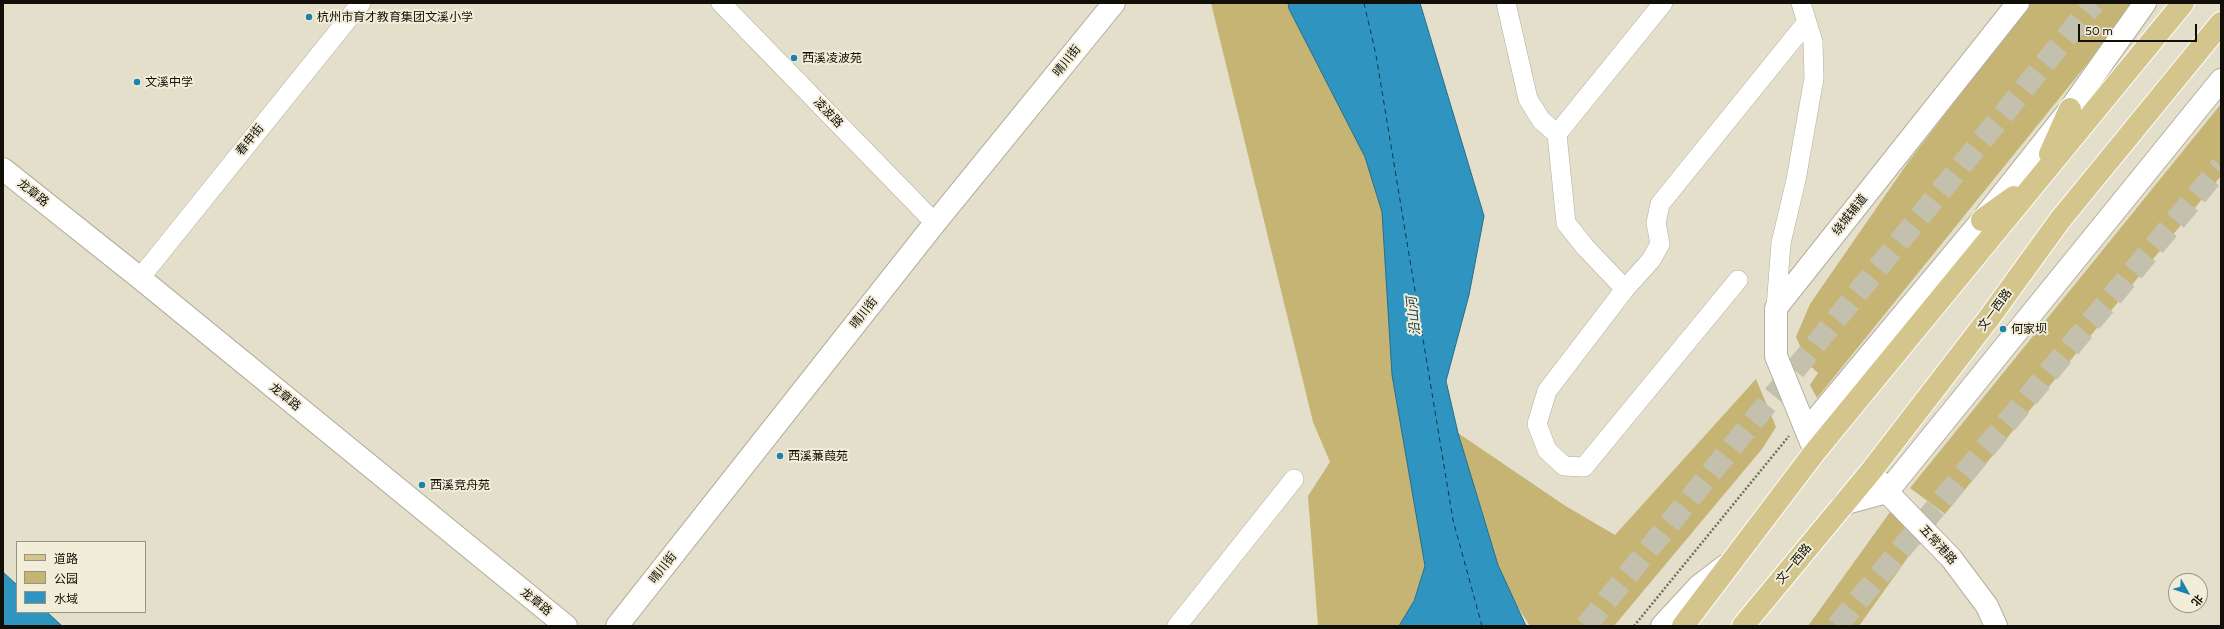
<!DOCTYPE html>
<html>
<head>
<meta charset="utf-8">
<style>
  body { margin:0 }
  #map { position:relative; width:2224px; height:629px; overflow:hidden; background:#e4dfcb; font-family:Figtree,"Noto Sans SC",sans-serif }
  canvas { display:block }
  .frame { position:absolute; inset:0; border:4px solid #110f08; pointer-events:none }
  .legend { position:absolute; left:16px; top:541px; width:130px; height:72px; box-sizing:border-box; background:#f2edd8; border:1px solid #989485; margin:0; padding:5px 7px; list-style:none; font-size:12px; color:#110f08 }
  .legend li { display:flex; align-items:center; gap:8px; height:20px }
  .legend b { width:20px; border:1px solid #989485 }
  .north { position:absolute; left:2168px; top:573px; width:40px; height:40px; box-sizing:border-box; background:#f2edd8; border:1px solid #989485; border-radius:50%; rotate:129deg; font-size:11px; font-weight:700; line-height:16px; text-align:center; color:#110f08 }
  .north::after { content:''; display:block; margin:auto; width:14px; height:18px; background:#1c83ac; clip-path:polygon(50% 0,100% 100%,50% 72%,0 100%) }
  .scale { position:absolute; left:2078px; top:24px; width:119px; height:18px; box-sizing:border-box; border:2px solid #110f08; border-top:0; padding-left:5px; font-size:12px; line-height:14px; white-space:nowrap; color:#110f08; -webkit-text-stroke:3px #f2edd8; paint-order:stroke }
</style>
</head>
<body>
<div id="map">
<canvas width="2224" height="629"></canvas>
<div class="frame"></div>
<ul class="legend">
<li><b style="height:5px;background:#d3c58c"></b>道路</li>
<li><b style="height:11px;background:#c5b474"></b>公园</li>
<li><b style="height:11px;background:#2f94c0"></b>水域</li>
</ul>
<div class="north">北</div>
<div class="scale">50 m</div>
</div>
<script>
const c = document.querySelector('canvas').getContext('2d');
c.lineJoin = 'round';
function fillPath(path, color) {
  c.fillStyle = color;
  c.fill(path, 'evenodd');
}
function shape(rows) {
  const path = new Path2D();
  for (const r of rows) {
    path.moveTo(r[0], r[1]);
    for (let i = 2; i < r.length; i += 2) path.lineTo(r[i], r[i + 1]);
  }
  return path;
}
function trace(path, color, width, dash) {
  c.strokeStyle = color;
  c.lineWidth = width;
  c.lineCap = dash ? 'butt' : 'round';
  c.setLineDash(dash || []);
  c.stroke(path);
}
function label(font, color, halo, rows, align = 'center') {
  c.font = font + ' Figtree,"Noto Sans SC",sans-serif';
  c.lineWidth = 4;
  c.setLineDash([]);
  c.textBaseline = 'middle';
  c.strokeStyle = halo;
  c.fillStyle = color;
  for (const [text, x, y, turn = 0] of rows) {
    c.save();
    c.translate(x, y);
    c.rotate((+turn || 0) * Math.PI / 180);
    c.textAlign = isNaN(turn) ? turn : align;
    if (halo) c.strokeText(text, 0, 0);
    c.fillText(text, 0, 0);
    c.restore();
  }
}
fillPath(shape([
  [1211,3,1288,3,1289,9,1365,157,1382,212,1392,375,1425,566,1412,605,1399,626,1318,626,1308,496,1330,462,1313,422],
  [2031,3,2132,3,2087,64,1817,398,1810,385,1818,373,1808,364,1796,337,1810,304,1909,161],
  [2221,104,2221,176,1945,514,1910,488],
  [1756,379,1776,427,1762,449,1614,626,1530,626,1515,603,1498,565,1458,433,1564,505,1615,535],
  [1893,508,1916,546,1859,626,1808,626]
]), '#c5b474');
const water = shape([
  [1288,3,1420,3,1484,216,1469,295,1446,381,1458,433,1498,565,1526,626,1399,626,1414,601,1425,566,1392,375,1382,212,1365,157,1289,9,1288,3],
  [3,572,17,585,17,612,47,612,62,626,3,626,3,572]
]);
fillPath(water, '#2f94c0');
trace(water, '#266c89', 1);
trace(shape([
  [1364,3,1376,55,1453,520,1482,626]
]), '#0d384b', 1, [5, 4]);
trace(shape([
  [1586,626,2094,3],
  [1837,626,2221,166]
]), '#c4c0ae', 22, [22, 11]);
const street = shape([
  [721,3,935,223],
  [1506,3,1528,99,1541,120,1557,134,1566,223,1585,247,1625,289],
  [1557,134,1663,3],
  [140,278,361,3],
  [1738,280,1584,467,1564,466,1547,450,1537,424,1547,391,1625,289,1651,260,1660,244,1656,223,1660,204,1807,22],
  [1776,308,1781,243,1796,180,1814,78,1813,42,1801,3],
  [1177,626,1294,479]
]);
const secondary = shape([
  [3,169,140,278,566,626],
  [1807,430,1982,220,2070,109,2145,3],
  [1811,442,1776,356,1776,308,2018,3],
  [1879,481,1887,492,1951,558,1987,606,1996,626],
  [1843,504,1887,492,2221,80],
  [617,626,935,223,1114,3],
  [1662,626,1699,586,1725,566]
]);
const primary = shape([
  [2050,154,2070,109],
  [1982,220,2014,197],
  [1683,626,1814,453,2183,3],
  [1743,626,1872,470,1989,318,2060,220,2221,23]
]);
trace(street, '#b3ae9a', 20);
trace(secondary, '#b3ae9a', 24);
trace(primary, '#fff', 24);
trace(shape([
  [1634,626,1789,436]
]), '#706d60', 2.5, [2, 2]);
trace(street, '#fff', 19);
trace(secondary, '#fff', 22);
trace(primary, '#d3c58c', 22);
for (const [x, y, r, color] of [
  [309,17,4,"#1c83ac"],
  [794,58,4,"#1c83ac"],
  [137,82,4,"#1c83ac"],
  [2003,329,4,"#1c83ac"],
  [780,456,4,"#1c83ac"],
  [422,485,4,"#1c83ac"]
]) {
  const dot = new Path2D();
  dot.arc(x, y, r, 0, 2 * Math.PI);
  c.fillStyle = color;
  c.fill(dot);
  trace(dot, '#f2edd8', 1.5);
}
label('12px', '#110f08', '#f2edd8', [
  ["杭州市育才教育集团文溪小学",317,17],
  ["西溪凌波苑",802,58],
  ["文溪中学",145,82],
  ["何家坝",2011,329],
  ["西溪蒹葭苑",788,456],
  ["西溪竞舟苑",430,485]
], 'left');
label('12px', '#110f08', '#f2edd8', [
  ["晴川街",1067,61,-51],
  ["凌波路",828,113,46],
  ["春申街",250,140,-51],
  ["龙章路",33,193,38],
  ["绕城辅道",1850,215,-52],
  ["文一西路",1995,310,-54],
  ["晴川街",864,313,-52],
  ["龙章路",285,397,39],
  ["五常港路",1938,545,48],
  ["文一西路",1794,564,-51],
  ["晴川街",663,568,-52],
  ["龙章路",536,602,39]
]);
label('italic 13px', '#0d384b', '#f2edd8', [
  ["沿山河",1414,316,-96]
]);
</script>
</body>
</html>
